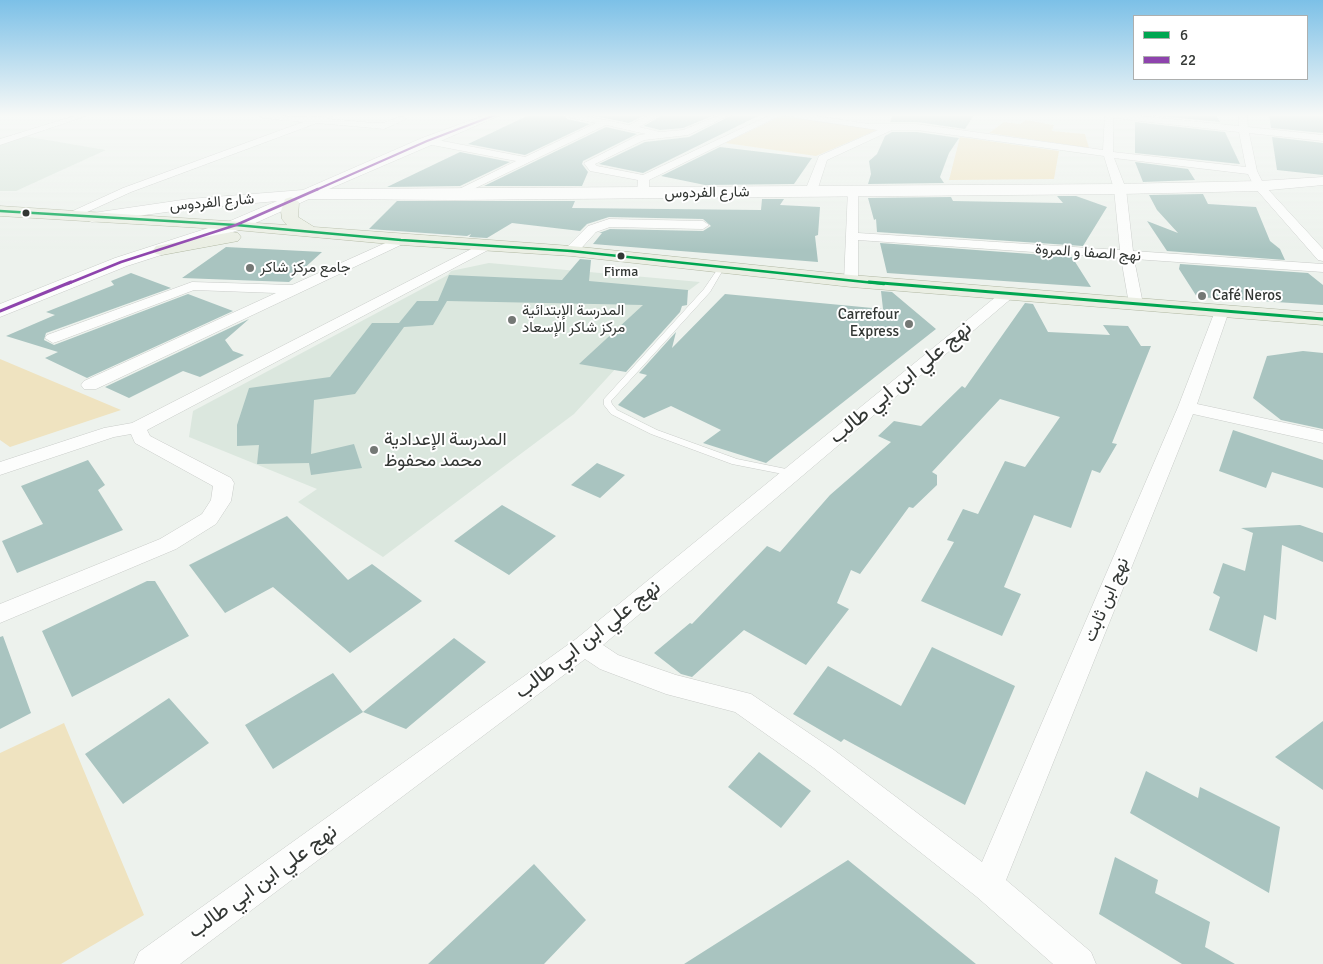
<!DOCTYPE html>
<html>
<head>
<meta charset="utf-8">
<style>
  body { margin:0 }
  #map { position:relative; width:1323px; height:964px; overflow:hidden; background:#edf2ed; font-family:Signika,sans-serif }
  canvas { display:block }
  .legend { position:absolute; left:1133px; top:15px; width:175px; height:65px; box-sizing:border-box; background:#fff; border:1px solid #adafae; margin:0; padding:6px 9px; list-style:none; font-size:15px; color:#333734 }
  .legend li { display:flex; align-items:center; gap:10px; height:25px }
  .legend b { width:25px; border:1px solid #adafae }
</style>
</head>
<body>
<div id="map">
<canvas width="1323" height="964"></canvas>
<ul class="legend">
<li><b style="height:6px;background:#00a651"></b>6</li>
<li><b style="height:6px;background:#8e44ad"></b>22</li>
</ul>
</div>
<script>
const c = document.querySelector('canvas').getContext('2d');
c.lineJoin = 'round';
function fillPath(path, color) {
  c.fillStyle = color;
  c.fill(path, 'evenodd');
}
function shape(rows) {
  const path = new Path2D();
  for (const r of rows) {
    path.moveTo(r[0], r[1]);
    for (let i = 2; i < r.length; i += 2) path.lineTo(r[i], r[i + 1]);
  }
  return path;
}
function trace(path, color, width, dash) {
  c.strokeStyle = color;
  c.lineWidth = width;
  c.lineCap = dash ? 'butt' : 'round';
  c.setLineDash(dash || []);
  c.stroke(path);
}
function label(font, color, halo, rows, align = 'center') {
  c.font = font + ' Signika,Vazirmatn,sans-serif';
  c.lineWidth = 4;
  c.setLineDash([]);
  c.textBaseline = 'middle';
  c.strokeStyle = halo;
  c.fillStyle = color;
  for (const [text, x, y, turn = 0] of rows) {
    c.save();
    c.translate(x, y);
    c.rotate((+turn || 0) * Math.PI / 180);
    c.textAlign = isNaN(turn) ? turn : align;
    if (halo) c.strokeText(text, 0, 0);
    c.fillText(text, 0, 0);
    c.restore();
  }
}
fillPath(shape([
  [24,136,106,150,16,191,0,191,0,144],
  [489,263,700,282,684,294,574,414,383,557,298,502,317,489,189,437,193,411,448,275,451,271]
]), '#dbe7de');
fillPath(shape([
  [783,115,877,130,816,156,725,143],
  [1026,120,1054,125,1052,131,1085,134,1089,148,989,133,1004,122,1020,124],
  [960,137,1059,151,1054,179,949,180],
  [0,359,121,410,10,447,0,440],
  [64,723,144,915,61,964,0,964,0,753]
]), '#efe3c0');
fillPath(shape([
  [529,115,564,115,567,119,590,124,525,155,468,144],
  [590,115,645,115,629,123],
  [662,115,715,115,683,128,660,130,644,126],
  [732,115,760,115,643,173,599,164,645,142,689,137],
  [893,115,974,115,965,129,917,122,890,122],
  [1148,115,1216,115,1220,122],
  [1269,115,1323,115,1323,133,1271,128],
  [1135,122,1225,132,1240,164,1135,153],
  [606,127,637,134,583,161,582,164,588,172,582,186,484,186],
  [892,132,917,132,959,138,949,153,940,177,944,183,868,184,871,174,869,161,877,154,885,136],
  [1272,137,1323,143,1323,175,1277,170],
  [720,147,812,158,794,184,705,185,661,176],
  [460,152,510,162,460,186,387,187],
  [1135,162,1188,169,1195,180,1143,182],
  [1203,194,1208,204,1256,207,1270,241,1280,249,1285,260,1167,251,1147,221,1178,233,1157,210,1149,195],
  [1057,196,1076,196,1107,207,1083,246,877,232,876,219,874,220,868,198,951,197,953,201,1063,203],
  [762,199,784,199,780,205,820,207,818,235,815,236,818,262,593,244,602,233,599,233,610,229,703,231,711,226,703,219,609,217,587,224,580,231,512,223,487,238,469,237,471,234,467,236,369,229,397,201,575,201,572,208,761,210],
  [880,243,1072,257,1091,287,887,273],
  [226,247,322,252,289,282,182,278],
  [580,259,591,260,589,281,688,290,687,305,682,306,680,312,626,372,579,364,643,305,447,301,433,325,404,327,355,394,314,400,311,454,354,444,362,468,311,475,309,463,257,464,259,445,237,446,237,425,249,388,330,377,372,323,399,323,417,301,438,301,449,275,562,280],
  [1180,264,1308,273,1323,285,1323,305,1197,297,1179,269],
  [131,273,171,288,46,333,44,340,54,345,188,294,233,311,87,378,45,358,58,352,6,336,55,315,46,312,114,285,111,281],
  [881,291,892,292,936,329,766,463,703,443,721,430,671,406,644,418,618,405,647,375,639,373,676,332,672,348,725,294,883,309],
  [1025,303,1033,304,1048,332,1110,335,1103,325,1128,326,1141,346,1151,346,1112,443,1117,444,1100,473,1092,470,1071,528,1034,515,1004,587,1021,594,1002,636,921,601,954,542,947,540,963,509,978,514,1005,461,1025,467,1060,417,1000,399,932,472,937,475,937,485,913,508,909,507,860,574,851,570,837,603,849,609,806,665,744,630,692,677,681,674,654,653,690,623,692,624,767,546,780,552,830,495,891,442,878,436,894,421,921,426,962,386,965,388],
  [249,319,225,340,233,351,244,355,200,377,183,371,129,398,105,387],
  [1303,351,1323,353,1323,429,1281,420,1253,398,1267,356],
  [1233,430,1323,460,1323,488,1272,472,1266,488,1219,471],
  [88,460,105,485,98,490,123,530,17,573,2,541,43,524,21,486],
  [597,463,625,475,600,498,571,485],
  [502,505,556,536,509,575,454,541],
  [287,516,348,580,372,564,422,601,350,653,273,587,225,613,189,565],
  [1300,525,1323,533,1323,562,1282,545,1276,620,1264,615,1257,652,1209,630,1220,597,1213,593,1223,563,1245,571,1253,533,1241,528],
  [147,581,155,581,189,636,72,697,42,631],
  [3,636,31,713,0,729,0,637],
  [454,638,486,662,406,729,363,712],
  [932,647,1015,686,965,805,844,739,841,742,793,714,828,666,901,706],
  [333,673,363,712,273,769,245,725],
  [169,698,209,743,123,804,85,754],
  [1323,721,1323,790,1275,757],
  [759,752,811,791,781,828,728,787],
  [1146,771,1198,798,1200,787,1280,827,1269,893,1130,813],
  [1115,857,1158,880,1155,893,1210,922,1205,947,1235,964,1182,964,1099,914],
  [848,860,976,964,684,964],
  [534,864,586,920,544,964,428,964]
]), '#a9c4c0');
const lane = shape([
  [719,267,724,268,710,292,611,401,612,404,617,410,657,430,737,459,796,471,798,473,796,475,793,476,732,464,651,434,611,414,604,405,604,399,704,289,719,267]
]);
const street = shape([
  [77,115,89,115,0,145,0,139,77,115],
  [258,115,315,117,334,115,328,119,374,123,383,123,402,116,407,119,384,129,317,123,131,192,74,218,66,218,64,215,123,188,303,122,262,118,258,115],
  [566,115,582,115,629,125,649,115,660,115,639,127,660,132,683,130,719,115,730,115,688,135,644,140,595,164,597,166,643,175,770,115,781,115,649,180,649,192,643,195,637,192,638,180,590,171,584,163,639,135,646,134,606,125,455,198,449,195,451,193,516,161,427,144,422,141,427,138,525,157,596,123,567,117,566,115],
  [792,115,811,115,869,124,917,124,1103,150,1105,115,1132,115,1239,126,1239,115,1247,115,1248,127,1323,135,1323,141,1249,133,1257,171,1264,185,1323,249,1323,261,1318,260,1255,188,1248,174,1114,158,1126,189,1133,251,1323,264,1323,272,1134,259,1143,304,1136,308,1129,304,1121,258,858,240,858,281,856,284,846,284,844,281,848,189,852,188,858,191,858,233,1120,250,1114,189,1104,156,917,130,892,130,827,160,817,191,811,194,805,191,819,156,878,130,796,118,792,115],
  [1113,118,1239,132,1246,167,1113,152,1113,118],
  [609,219,703,221,709,225,703,229,610,227,596,232,576,254,566,254,564,251,566,248,588,226,609,219],
  [401,236,407,240,405,243,96,389,84,389,81,385,84,381,276,293,194,290,59,341,53,343,45,338,47,335,192,282,292,285,401,236],
  [485,242,491,246,490,249,147,430,150,436,231,478,234,483,231,501,216,524,176,549,0,623,0,604,160,539,202,514,211,500,213,486,135,443,131,434,114,437,0,475,0,462,104,428,132,423,485,242],
  [1008,290,1013,291,1015,294,1013,297,603,645,618,655,676,675,751,694,834,750,982,862,1178,407,1215,311,1222,307,1227,308,1229,311,1197,404,1323,431,1323,443,1193,414,1006,880,1091,952,1096,964,1053,964,977,897,814,768,735,712,666,694,600,669,585,659,180,964,134,964,139,952,576,639,1003,291,1008,290]
]);
const secondary = shape([
  [485,115,501,115,329,189,1120,184,1259,181,1323,177,1323,185,1259,191,1120,194,455,200,309,199,242,229,127,266,0,317,0,304,115,258,230,221,277,201,189,209,92,222,86,220,84,217,86,214,189,199,303,190,422,138,485,115]
]);
const primary = shape([
  [291,197,299,202,298,217,314,227,571,246,851,275,1323,313,1323,325,851,287,571,256,401,245,236,230,0,216,0,206,287,225,282,219,281,211,285,199,291,197],
  [232,232,238,233,241,237,238,241,162,255,156,254,153,250,156,246,162,245,232,232]
]);
trace(lane, '#c9ccc9', 1);
trace(street, '#c9ccc9', 1);
trace(secondary, '#c9ccc9', 1);
trace(primary, '#b1b8a3', 1);
fillPath(lane, '#fcfdfc');
fillPath(street, '#fcfdfc');
fillPath(secondary, '#fcfdfc');
fillPath(primary, '#eaeee3');
trace(shape([
  [0,211,236,225,401,240,571,251,884,284]
]), '#00a651', 2.5);
trace(shape([
  [869,282,1323,319]
]), '#00a651', 3);
trace(shape([
  [316,190,427,141,495,115]
]), '#8e44ad', 2);
trace(shape([
  [67,284,121,262,236,225,318,189]
]), '#8e44ad', 2.5);
trace(shape([
  [0,311,71,282]
]), '#8e44ad', 3);
const sky = c.createLinearGradient(0, 0, 0, 250);
sky.addColorStop(0, '#7cc0e7');
sky.addColorStop(0.46, '#f7f9f7');
sky.addColorStop(1, '#f7f9f700');
c.fillStyle = sky;
c.fillRect(0, 0, 1323, 250);
for (const [x, y, r, color] of [
  [26,213,4.5,"#333734"],
  [621,256,4.5,"#333734"],
  [250,268,5,"#747875"],
  [1202,296,5,"#747875"],
  [512,320,5,"#747875"],
  [909,324,5,"#747875"],
  [374,450,5,"#747875"]
]) {
  const dot = new Path2D();
  dot.arc(x, y, r, 0, 2 * Math.PI);
  c.fillStyle = color;
  c.fill(dot);
  trace(dot, '#fff', 2);
}
label('14px', '#333734', '#fff', [
  ["Firma",621,272]
]);
label('15px', '#333734', '#fff', [
  ["شارع الفردوس",707,193,-1],
  ["شارع الفردوس",212,203,-5],
  ["نهج الصفا و المروة",1088,253,4]
]);
label('15px', '#333734', '#fff', [
  ["جامع مركز شاكر",260,268],
  ["Café Neros",1212,296],
  ["المدرسة الإبتدائية",522,311],
  ["مركز شاكر الإسعاد",522,328],
  ["Carrefour",899,315,"right"],
  ["Express",899,332,"right"]
], 'left');
label('18px', '#333734', '#fff', [
  ["المدرسة الإعدادية",384,440],
  ["محمد محفوظ",384,461]
], 'left');
label('18px', '#333734', '#fff', [
  ["نهج ابن ثابت",1107,600,-67]
]);
label('21px', '#333734', '#fff', [
  ["نهج علي ابن ابي طالب",901,383,-40],
  ["نهج علي ابن ابي طالب",588,640,-38],
  ["نهج علي ابن ابي طالب",263,882,-36]
]);
</script>
</body>
</html>
